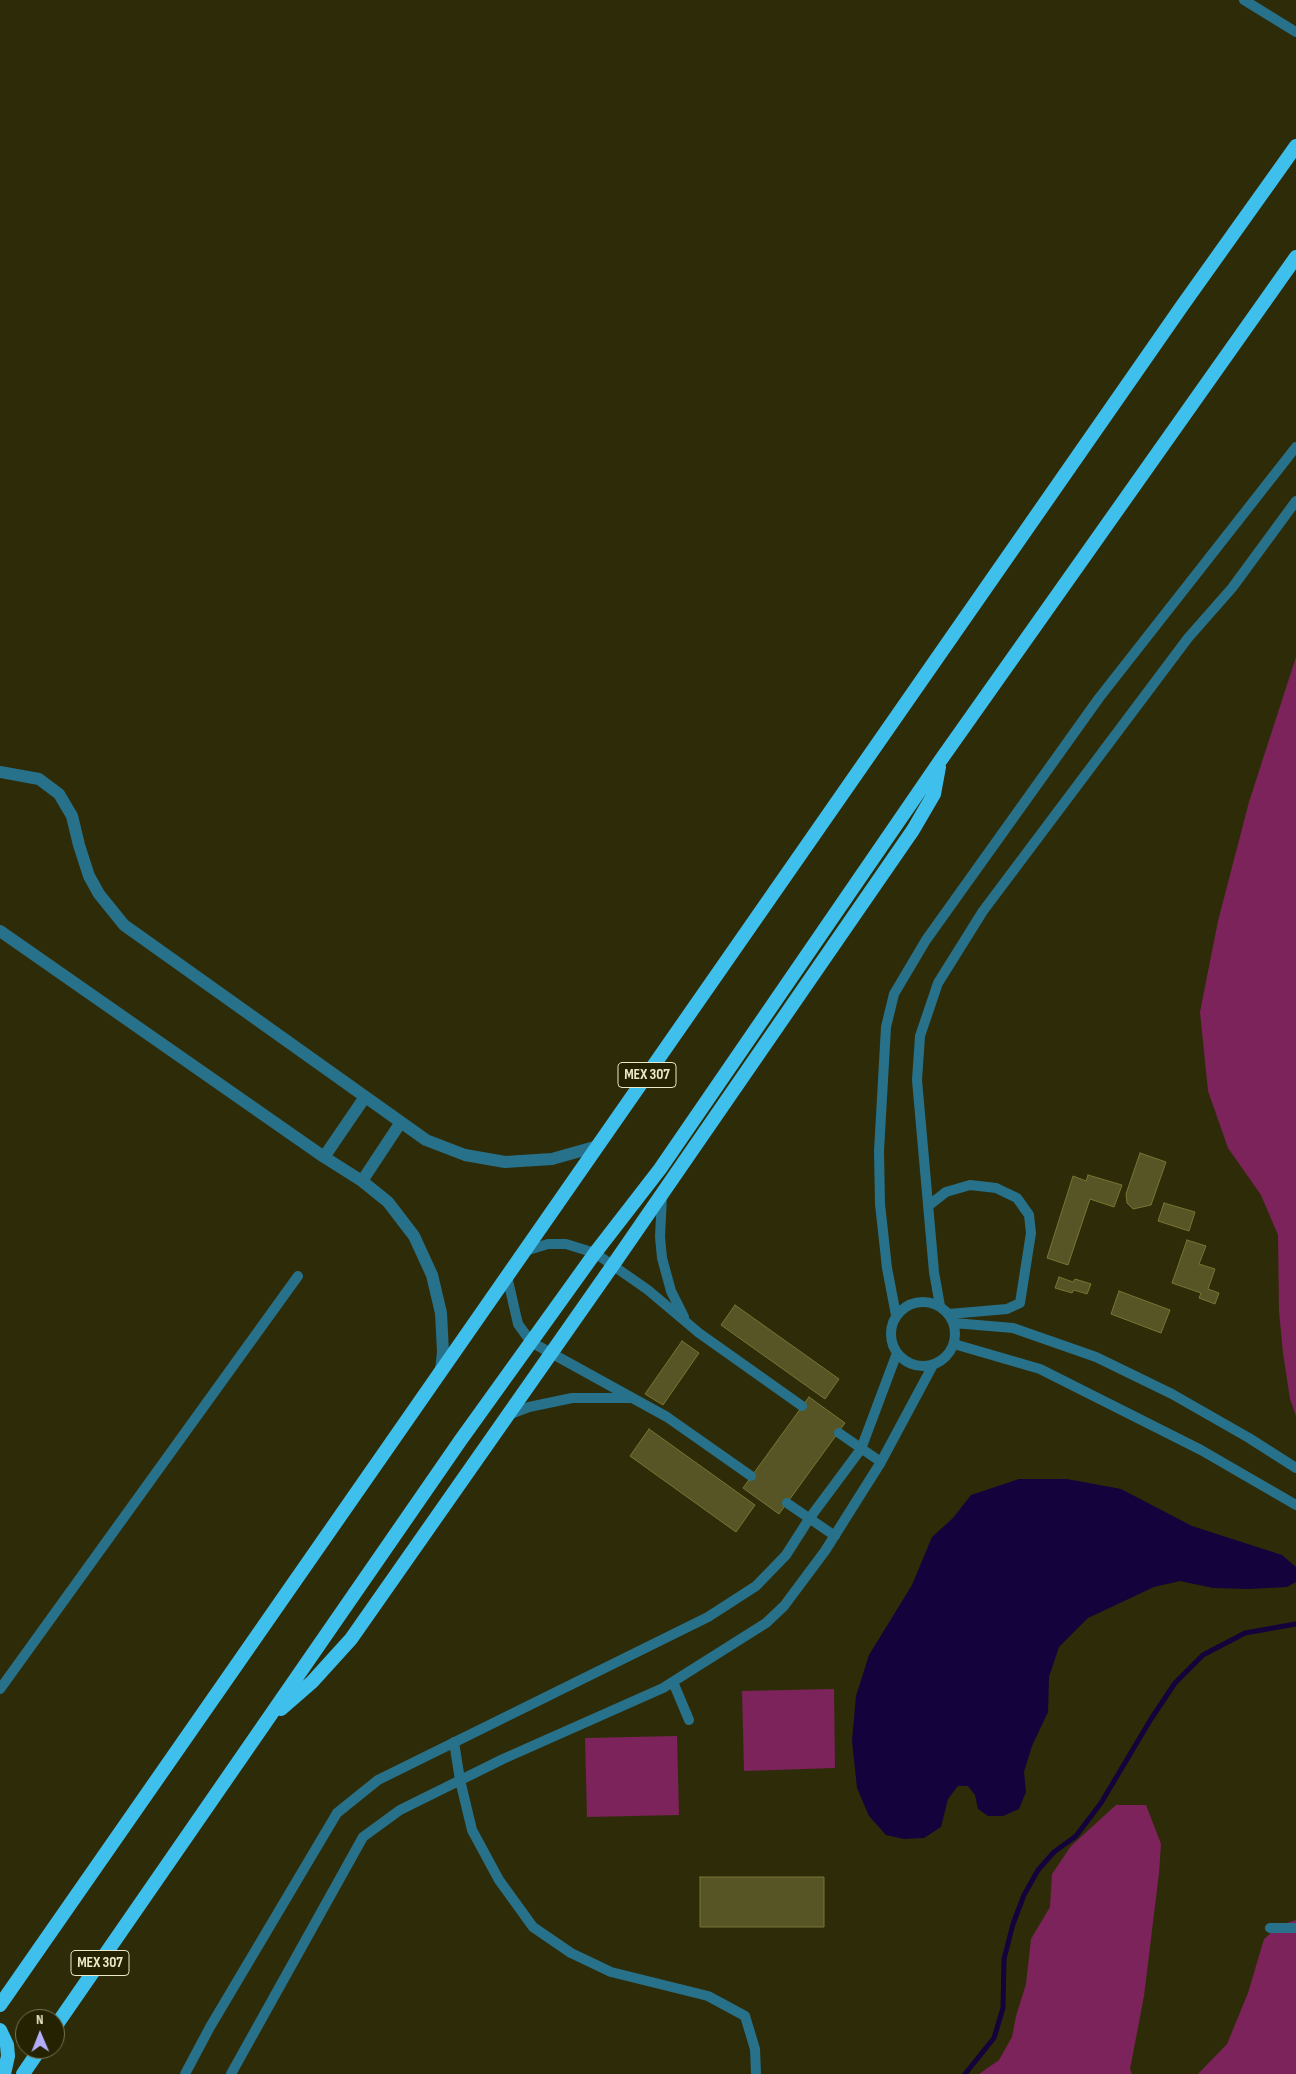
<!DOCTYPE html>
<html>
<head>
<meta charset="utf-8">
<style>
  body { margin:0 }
  #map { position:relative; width:1296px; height:2074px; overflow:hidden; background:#2e2c08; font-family:"Sofia Sans Condensed",sans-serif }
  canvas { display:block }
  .north { position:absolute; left:15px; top:2009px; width:50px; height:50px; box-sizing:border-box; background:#242200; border:1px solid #737250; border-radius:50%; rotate:359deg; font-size:14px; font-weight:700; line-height:20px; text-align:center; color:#eae9c8 }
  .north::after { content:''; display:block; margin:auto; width:18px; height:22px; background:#b1adfa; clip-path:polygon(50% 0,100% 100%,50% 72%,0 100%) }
</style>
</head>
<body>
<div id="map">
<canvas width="1296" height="2074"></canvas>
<div class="north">N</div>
</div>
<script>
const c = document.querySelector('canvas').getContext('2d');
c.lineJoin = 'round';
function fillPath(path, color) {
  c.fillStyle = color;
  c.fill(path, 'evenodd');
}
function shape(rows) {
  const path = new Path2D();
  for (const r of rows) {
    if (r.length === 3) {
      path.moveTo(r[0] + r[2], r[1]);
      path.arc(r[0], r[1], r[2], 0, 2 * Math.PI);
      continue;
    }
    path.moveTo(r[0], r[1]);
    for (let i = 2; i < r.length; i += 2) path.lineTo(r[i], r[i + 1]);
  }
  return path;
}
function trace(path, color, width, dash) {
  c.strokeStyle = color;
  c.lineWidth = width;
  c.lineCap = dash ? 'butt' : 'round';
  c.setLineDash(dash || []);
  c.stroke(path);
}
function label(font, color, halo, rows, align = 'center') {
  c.font = font + ' "Sofia Sans Condensed",sans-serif';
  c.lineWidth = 4.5;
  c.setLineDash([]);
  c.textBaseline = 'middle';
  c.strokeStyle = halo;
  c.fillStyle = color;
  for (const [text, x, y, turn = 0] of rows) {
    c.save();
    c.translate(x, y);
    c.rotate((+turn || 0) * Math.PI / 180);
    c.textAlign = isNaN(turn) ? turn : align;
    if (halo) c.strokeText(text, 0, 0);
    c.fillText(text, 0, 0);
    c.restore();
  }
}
fillPath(shape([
  [1296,657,1296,1416,1290,1399,1283,1353,1279,1311,1278,1235,1261,1195,1228,1148,1208,1091,1200,1012,1218,921,1249,802],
  [834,1689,835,1768,744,1771,742,1691],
  [677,1736,679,1815,587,1817,585,1738],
  [1116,1805,1146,1805,1161,1844,1159,1873,1144,1996,1130,2069,1132,2074,979,2074,999,2060,1012,2037,1016,2016,1026,1984,1031,1939,1050,1907,1052,1874,1071,1846],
  [1296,1920,1296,2074,1198,2074,1227,2044,1248,1993,1264,1939,1280,1925]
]), '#7b235a');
fillPath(shape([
  [1019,1479,1067,1479,1121,1489,1192,1526,1282,1555,1296,1567,1296,1582,1287,1587,1249,1589,1213,1588,1180,1581,1154,1587,1088,1618,1059,1647,1049,1677,1048,1712,1032,1746,1024,1772,1026,1792,1019,1809,1003,1816,988,1816,978,1809,975,1795,968,1786,958,1786,948,1799,941,1827,924,1838,904,1839,886,1835,869,1816,857,1788,852,1741,856,1696,869,1655,912,1585,932,1537,953,1518,971,1495]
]), '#13023b');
trace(shape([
  [965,2074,994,2038,1003,2008,1004,1959,1013,1924,1024,1895,1038,1870,1054,1852,1076,1836,1101,1803,1151,1719,1175,1683,1203,1655,1245,1633,1296,1624]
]), '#13023b', 5);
const building = shape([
  [1140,1153,1166,1162,1151,1205,1133,1209,1127,1203,1126,1194,1140,1153],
  [1088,1175,1122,1185,1114,1207,1090,1199,1068,1265,1047,1258,1073,1176,1086,1181,1088,1175],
  [1164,1203,1195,1212,1189,1231,1158,1221,1164,1203],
  [1187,1240,1206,1246,1199,1264,1215,1269,1208,1289,1219,1293,1215,1304,1199,1298,1201,1293,1172,1283,1187,1240],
  [1059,1277,1073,1282,1075,1279,1091,1284,1087,1294,1074,1290,1072,1293,1055,1288,1059,1277],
  [1119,1291,1170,1310,1161,1333,1111,1314,1119,1291],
  [735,1305,839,1379,825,1399,721,1325,735,1305],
  [682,1341,699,1353,663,1405,645,1394,682,1341],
  [809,1397,845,1423,779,1514,743,1488,809,1397],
  [649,1429,755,1505,736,1532,630,1456,649,1429],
  [700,1877,824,1877,824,1927,700,1927,700,1877]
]);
fillPath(building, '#575526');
trace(building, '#787533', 1);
trace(shape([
  [1244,0,1296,32],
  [662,1196,660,1237,662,1258,671,1291,684,1317],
  [928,1206,946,1192,970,1185,996,1188,1017,1198,1029,1215,1031,1233,1020,1303,1007,1309,949,1314],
  [525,1251,548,1244,566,1244,595,1253,648,1290,699,1333,802,1406],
  [507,1276,518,1324,531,1342,667,1417,751,1476],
  [923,1334,32],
  [940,1306,934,1272,917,1080,920,1036,938,983,983,911,1188,638,1232,588,1296,501],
  [896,1315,887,1268,880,1204,879,1151,886,1027,894,994,926,940,1099,698,1296,447],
  [954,1323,1013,1328,1096,1357,1172,1394,1249,1438,1296,1468],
  [954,1344,1040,1369,1201,1450,1296,1505],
  [508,1415,529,1407,572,1398,630,1398],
  [839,1433,881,1462],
  [787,1503,835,1536],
  [673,1682,689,1720],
  [0,1689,298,1276],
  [454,1742,460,1780,472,1830,499,1880,533,1927,571,1953,611,1972,708,1996,745,2016,755,2049,756,2074],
  [1270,1928,1296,1928],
  [185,2074,210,2027,337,1813,378,1780,708,1617,756,1586,786,1555,809,1519,861,1449,897,1353],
  [231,2074,363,1837,400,1810,503,1759,663,1688,766,1623,784,1606,825,1551,881,1462,933,1365]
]), '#28718b', 10);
trace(shape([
  [0,772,39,779,59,794,72,816,79,845,89,876,99,894,124,925,426,1140,465,1155,505,1162,552,1159,598,1146],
  [0,931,324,1157,362,1181,388,1202,414,1236,432,1275,441,1313,443,1352,441,1371],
  [324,1157,365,1097],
  [362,1181,401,1122]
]), '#28718b', 12);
trace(shape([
  [281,1709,312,1682,351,1639,613,1265,913,830,934,794,939,767],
  [0,2005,1182,306,1296,146],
  [55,2027,460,1441,595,1253,660,1169,940,761,1296,257],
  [0,2030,7,2045,8,2056,4,2074],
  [23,2074,40,2049]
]), '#3ebfec', 14);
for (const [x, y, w] of [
  [647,1075,58],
  [100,1963,58]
]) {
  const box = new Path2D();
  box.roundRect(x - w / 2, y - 12.5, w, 25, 4);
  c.fillStyle = '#242200';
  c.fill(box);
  trace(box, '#eae9c8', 1);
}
label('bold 15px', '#eae9c8', null, [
  ["MEX 307",647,1075],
  ["MEX 307",100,1963]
]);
</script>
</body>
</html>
